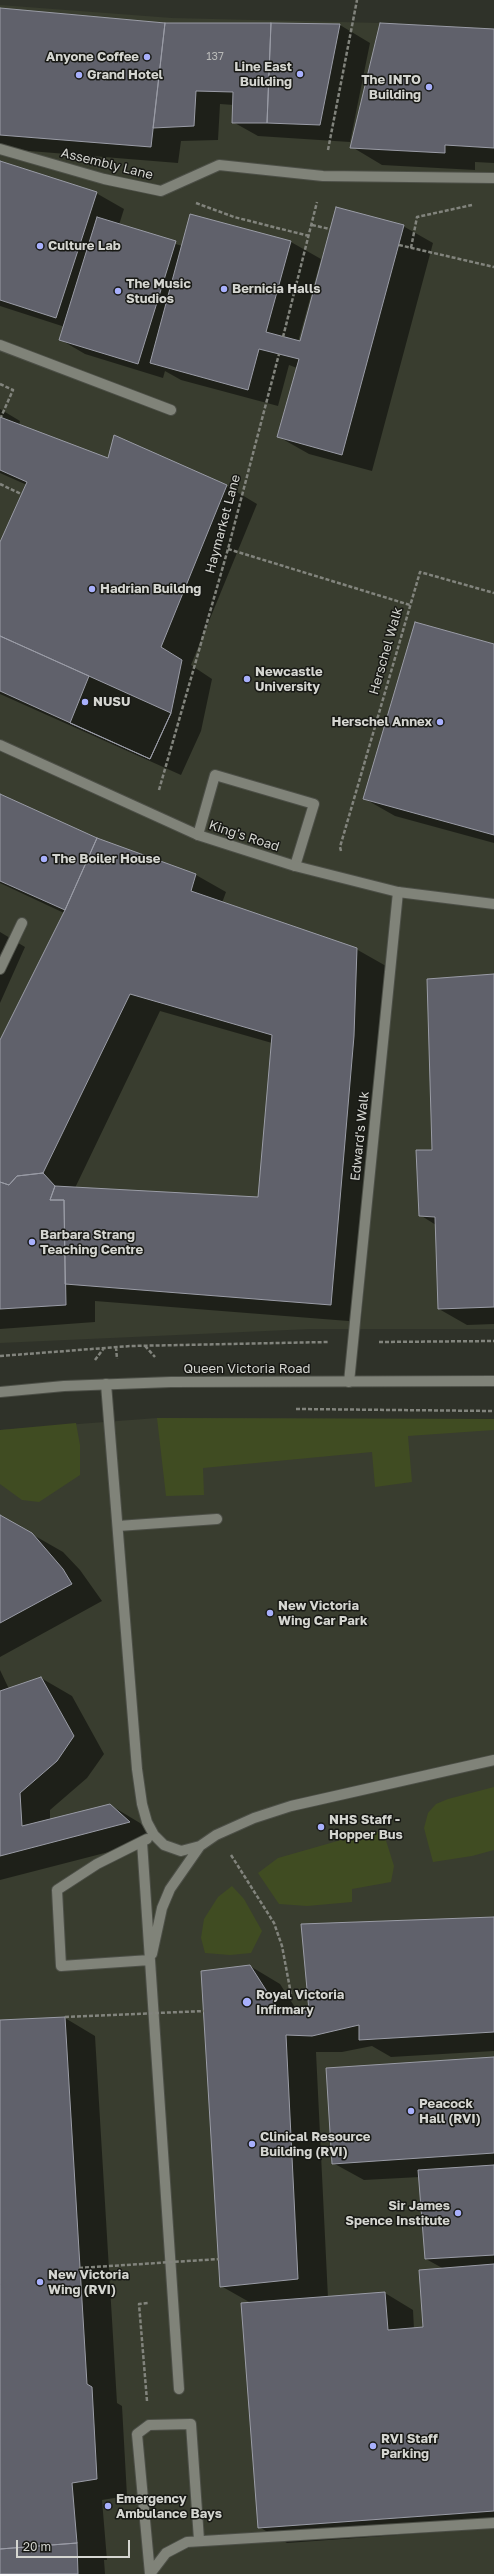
<!DOCTYPE html>
<html>
<head>
<meta charset="utf-8">
<style>
  body { margin:0 }
  #map { position:relative; width:494px; height:2574px; overflow:hidden; background:#2f3229; font-family:"Golos Text",sans-serif }
  canvas { display:block }
  .scale { position:absolute; left:16px; top:2540px; width:114px; height:18px; box-sizing:border-box; border:2px solid #d5d6d1; border-top:0; padding-left:5px; font-size:12px; line-height:14px; white-space:nowrap; color:#d5d6d1; -webkit-text-stroke:3px #181915; paint-order:stroke }
</style>
</head>
<body>
<div id="map">
<canvas width="494" height="2574"></canvas>
<div class="scale">20 m</div>
</div>
<script>
const c = document.querySelector('canvas').getContext('2d');
c.lineJoin = 'round';
function fillPath(path, color) {
  c.fillStyle = color;
  c.fill(path, 'evenodd');
}
function shape(rows) {
  const path = new Path2D();
  for (const r of rows) {
    path.moveTo(r[0], r[1]);
    for (let i = 2; i < r.length; i += 2) path.lineTo(r[i], r[i + 1]);
  }
  return path;
}
function trace(path, color, width, dash) {
  c.strokeStyle = color;
  c.lineWidth = width;
  c.lineCap = dash ? 'butt' : 'round';
  c.setLineDash(dash || []);
  c.stroke(path);
}
function label(font, color, halo, rows, align = 'center') {
  c.font = font + ' "Golos Text",sans-serif';
  c.lineWidth = 3;
  c.setLineDash([]);
  c.textBaseline = 'middle';
  c.strokeStyle = halo;
  c.fillStyle = color;
  for (const [text, x, y, turn = 0] of rows) {
    c.save();
    c.translate(x, y);
    c.rotate((+turn || 0) * Math.PI / 180);
    c.textAlign = isNaN(turn) ? turn : align;
    if (halo) c.strokeText(text, 0, 0);
    c.fillText(text, 0, 0);
    c.restore();
  }
}
fillPath(shape([
  [0,5,172,18,380,23,494,29,494,1329,310,1329,0,1343],
  [157,1418,494,1419,494,2574,0,2574,0,1430]
]), '#393d2f');
fillPath(shape([
  [157,1418,494,1419,494,1430,408,1436,412,1482,375,1487,372,1452,203,1468,204,1495,166,1496],
  [76,1423,80,1445,80,1475,39,1502,22,1500,0,1484,0,1430],
  [494,1787,494,1850,472,1856,433,1862,424,1828,428,1813,436,1804,448,1799],
  [383,1831,394,1866,391,1882,352,1889,352,1902,307,1906,279,1904,258,1873,278,1858,341,1840],
  [232,1886,244,1899,262,1931,251,1953,230,1955,205,1953,201,1938,204,1919,218,1897]
]), '#404c22');
fillPath(shape([
  [0,9,165,24,340,25,370,43,350,142,258,136,233,122,234,105,220,104,218,140,181,141,178,163,17,150,0,145],
  [494,30,494,163,475,162,475,170,382,165,352,147],
  [0,162,96,193,124,209,119,225,182,246,291,242,321,259,298,342,301,342,403,226,433,243,372,471,309,454,279,437,297,368,289,365,278,406,181,380,165,371,163,378,85,354,61,340,65,327,0,306],
  [0,409,20,421,19,425,109,460,115,437,227,486,257,504,191,665,212,679,201,731,181,775,0,694,0,544,27,485,0,473],
  [494,645,494,843,395,816,365,799],
  [0,795,97,839,196,875,226,892,222,903,356,949,386,966,384,1054,361,1322,95,1301,95,1322,0,1329,0,1042,64,913,0,883],
  [160,1011,272,1043,259,1198,75,1188],
  [0,932,25,947,0,1003],
  [494,975,494,1324,467,1325,439,1309,436,1225,420,1215,433,1151],
  [0,1516,63,1552,80,1570,102,1601,0,1657],
  [0,1670,9,1689,41,1678,72,1696,104,1754,87,1778,50,1810,50,1820,110,1805,140,1823,159,1839,0,1880],
  [494,1918,494,2051,391,2057,372,2046,342,2052,316,2052,328,2298,385,2293,413,2310,414,2329,424,2328,444,2269,426,2259,420,2177,364,2180,333,2163,494,2058,494,2528,287,2543,259,2527,251,2303,221,2286,250,1966,280,1984,298,2012,310,2012],
  [65,2018,95,2036,117,2403,122,2406,127,2496,102,2500,107,2560,104,2560,105,2574,0,2574,0,2021]
]), '#0007');
const building = shape([
  [0,8,165,23,151,147,0,135,0,8],
  [165,23,271,23,267,123,232,123,233,92,196,91,194,126,153,128,165,23],
  [271,23,340,24,320,125,267,123,271,23],
  [380,23,494,29,494,148,445,145,445,153,350,148,380,23],
  [0,161,97,192,56,318,0,300,0,161],
  [336,207,404,225,342,455,277,437,299,359,259,349,248,390,150,363,190,214,291,241,266,332,300,341,336,207],
  [97,217,176,241,138,364,59,340,97,217],
  [0,417,108,458,114,435,227,485,161,647,182,660,171,713,150,759,70,723,89,676,0,636,0,542,27,482,0,470,0,417],
  [415,622,494,644,494,835,363,799,415,622],
  [0,636,171,713,150,759,0,691,0,636],
  [0,794,97,838,65,910,0,881,0,794],
  [97,838,196,874,191,891,357,948,354,1036,331,1305,65,1284,64,1200,50,1200,55,1186,258,1197,272,1035,130,994,43,1173,17,1176,9,1185,0,1182,0,1040,65,910,97,838],
  [494,974,494,1307,438,1309,435,1217,419,1216,416,1150,432,1150,427,979,494,974],
  [43,1173,55,1186,50,1200,64,1200,66,1305,0,1309,0,1182,9,1185,17,1176,43,1173],
  [0,1515,32,1533,63,1569,72,1584,0,1623,0,1515],
  [41,1677,74,1736,57,1761,20,1793,22,1826,110,1804,130,1822,0,1856,0,1691,41,1677],
  [494,1917,494,2032,359,2040,359,2025,312,2036,286,2035,298,2279,220,2287,201,1971,250,1965,280,2012,309,2011,301,1924,494,1917],
  [65,2017,87,2384,92,2387,97,2479,72,2483,77,2543,0,2549,0,2020,65,2017],
  [494,2057,494,2153,332,2164,326,2068,494,2057],
  [494,2165,494,2255,425,2259,418,2170,494,2165],
  [494,2264,494,2511,258,2528,241,2303,385,2292,388,2330,423,2327,419,2270,494,2264],
  [77,2543,78,2574,0,2574,0,2549,77,2543]
]);
fillPath(building, '#60616b');
trace(building, '#9a9ca6', 1);
const lane = shape([
  [0,149,104,179,161,191,219,165,323,176,494,178],
  [0,345,171,410],
  [198,835,215,775,314,804,295,866],
  [0,969,22,923],
  [349,1382,398,892],
  [106,1384,137,1769,142,1804,147,1822,154,1835,164,1845,181,1851,200,1846],
  [118,1526,217,1519],
  [147,1839,97,1864,57,1890,61,1966,150,1960],
  [142,1842,179,2389],
  [152,1954,162,1908,170,1889,200,1846,216,1835,254,1818,291,1806,494,1760],
  [150,2574,166,2553,187,2542,494,2523],
  [150,2574,137,2434,149,2425,191,2424,199,2540]
]);
const street = shape([
  [0,745,198,835,295,866,398,892,494,904]
]);
const secondary = shape([
  [0,1392,64,1386,171,1382,494,1381]
]);
trace(lane, '#4c4f47', 12);
trace(street, '#4c4f47', 12);
trace(secondary, '#4c4f47', 12);
trace(shape([
  [328,150,357,0],
  [196,203,234,217,309,236],
  [312,225,330,229],
  [399,245,494,267],
  [411,248,417,217,472,205],
  [283,337,317,202],
  [0,384,13,390,1,417],
  [0,484,21,494],
  [228,549,410,605],
  [159,790,228,549,279,354],
  [341,851,340,847,420,572,494,593],
  [379,1342,494,1341],
  [145,1346,155,1357],
  [116,1347,117,1359],
  [0,1356,131,1346,328,1342],
  [95,1360,104,1348],
  [296,1409,494,1411],
  [231,1855,274,1923,282,1946,291,1994],
  [147,2401,139,2304,148,2303]
]), '#82847d', 2.5, [4, 2]);
trace(lane, '#808379', 10);
trace(street, '#808379', 10);
trace(secondary, '#808379', 10);
trace(shape([
  [65,2017,204,2011],
  [79,2268,219,2259]
]), '#82847d', 2.5, [4, 2]);
for (const [x, y, r, color] of [
  [147,57,4,"#a8b0fc"],
  [300,74,4,"#a8b0fc"],
  [79,75,4,"#a8b0fc"],
  [429,87,4,"#a8b0fc"],
  [40,246,4,"#a8b0fc"],
  [224,289,4,"#a8b0fc"],
  [118,291,4,"#a8b0fc"],
  [92,589,4,"#a8b0fc"],
  [247,679,4,"#a8b0fc"],
  [85,702,4,"#a8b0fc"],
  [440,722,4,"#a8b0fc"],
  [44,859,4,"#a8b0fc"],
  [32,1242,4,"#a8b0fc"],
  [270,1613,4,"#a8b0fc"],
  [321,1827,4,"#a8b0fc"],
  [247,2002,5,"#a8b0fc"],
  [411,2111,4,"#a8b0fc"],
  [252,2144,4,"#a8b0fc"],
  [458,2213,4,"#a8b0fc"],
  [40,2282,4,"#a8b0fc"],
  [373,2446,4,"#a8b0fc"],
  [108,2506,4,"#a8b0fc"]
]) {
  const dot = new Path2D();
  dot.arc(x, y, r, 0, 2 * Math.PI);
  c.fillStyle = color;
  c.fill(dot);
  trace(dot, '#181915', 1.5);
}
label('11px', '#b8b9b8', null, [
  ["137",215,57]
]);
label('bold 13px', '#d5d6d1', '#181915', [
  ["Anyone Coffee",139,57,"right"],
  ["Line East",292,67,"right"],
  ["Building",292,82,"right"],
  ["Grand Hotel",87,75],
  ["The INTO",421,80,"right"],
  ["Building",421,95,"right"],
  ["Culture Lab",48,246],
  ["The Music",126,284],
  ["Studios",126,299],
  ["Bernicia Halls",232,289],
  ["Hadrian Buildng",100,589],
  ["Newcastle",255,672],
  ["University",255,687],
  ["NUSU",93,702],
  ["Herschel Annex",432,722,"right"],
  ["The Boiler House",52,859],
  ["Barbara Strang",40,1235],
  ["Teaching Centre",40,1250],
  ["New Victoria",278,1606],
  ["Wing Car Park",278,1621],
  ["NHS Staff -",329,1820],
  ["Hopper Bus",329,1835],
  ["Royal Victoria",256,1995],
  ["Infirmary",256,2010],
  ["Peacock",419,2104],
  ["Hall (RVI)",419,2119],
  ["Clinical Resource",260,2137],
  ["Building (RVI)",260,2152],
  ["Sir James",450,2206,"right"],
  ["Spence Institute",450,2221,"right"],
  ["New Victoria",48,2275],
  ["Wing (RVI)",48,2290],
  ["RVI Staff",381,2439],
  ["Parking",381,2454],
  ["Emergency",116,2499],
  ["Ambulance Bays",116,2514]
], 'left');
label('13px', '#d5d6d1', '#181915', [
  ["Assembly Lane",107,164,14],
  ["Haymarket Lane",223,524,-75],
  ["Herschel Walk",386,651,-74],
  ["King's Road",244,836,18],
  ["Edward's Walk",360,1136,-84],
  ["Queen Victoria Road",247,1369]
]);
</script>
</body>
</html>
